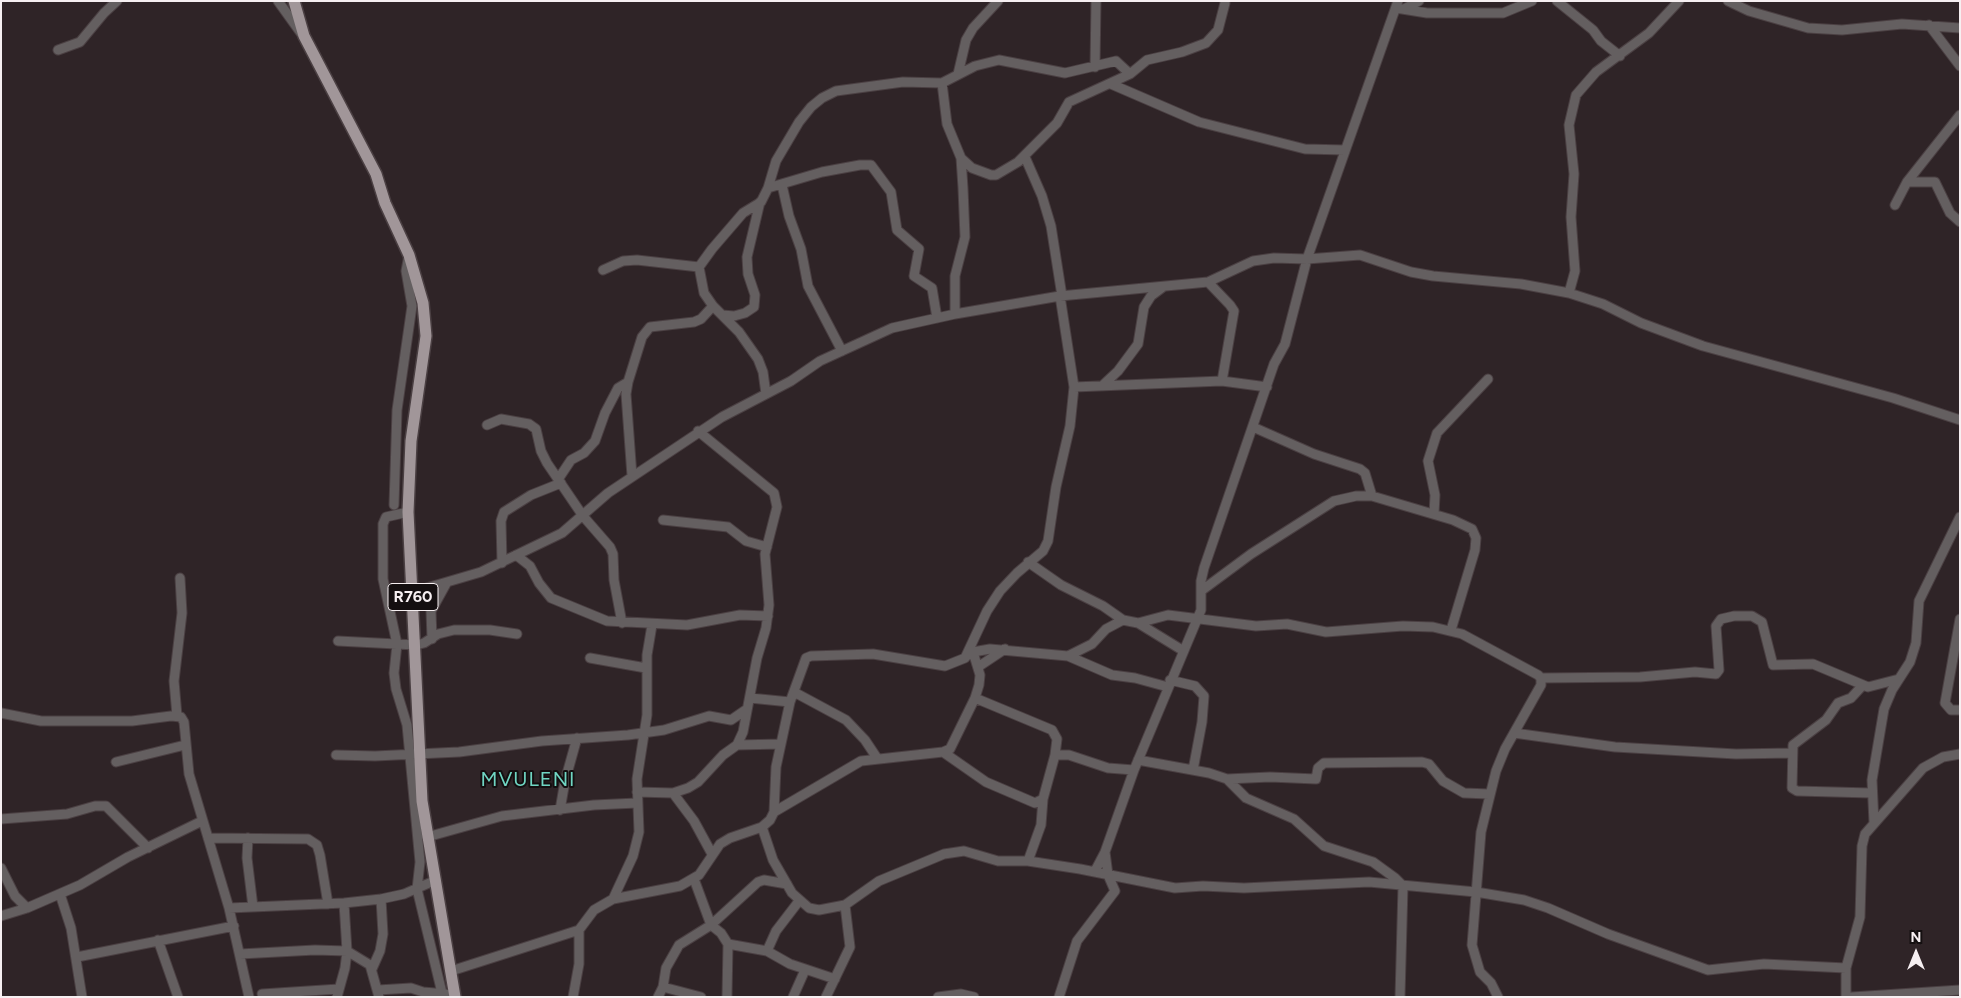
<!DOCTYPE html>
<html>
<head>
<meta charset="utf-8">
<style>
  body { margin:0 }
  #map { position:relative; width:1961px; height:998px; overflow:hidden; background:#2f2427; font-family:Figtree,sans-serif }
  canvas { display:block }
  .frame { position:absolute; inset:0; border:2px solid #f6eff1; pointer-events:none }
  .north { position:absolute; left:1891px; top:928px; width:50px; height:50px; -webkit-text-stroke:4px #140f10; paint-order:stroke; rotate:0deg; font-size:14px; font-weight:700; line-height:20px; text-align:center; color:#f6eff1 }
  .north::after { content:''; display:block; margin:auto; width:18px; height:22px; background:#f6eff1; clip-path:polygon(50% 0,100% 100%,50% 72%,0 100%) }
</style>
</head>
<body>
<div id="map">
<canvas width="1961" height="998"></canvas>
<div class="frame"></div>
<div class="north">N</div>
</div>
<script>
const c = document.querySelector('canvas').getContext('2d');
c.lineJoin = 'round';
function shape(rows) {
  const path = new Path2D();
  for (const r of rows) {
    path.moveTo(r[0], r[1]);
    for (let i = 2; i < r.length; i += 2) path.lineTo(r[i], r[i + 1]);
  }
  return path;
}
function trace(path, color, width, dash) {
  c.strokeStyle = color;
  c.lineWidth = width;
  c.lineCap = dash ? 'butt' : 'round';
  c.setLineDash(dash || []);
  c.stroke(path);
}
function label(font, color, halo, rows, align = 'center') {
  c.font = font + ' Figtree,sans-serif';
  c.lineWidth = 4;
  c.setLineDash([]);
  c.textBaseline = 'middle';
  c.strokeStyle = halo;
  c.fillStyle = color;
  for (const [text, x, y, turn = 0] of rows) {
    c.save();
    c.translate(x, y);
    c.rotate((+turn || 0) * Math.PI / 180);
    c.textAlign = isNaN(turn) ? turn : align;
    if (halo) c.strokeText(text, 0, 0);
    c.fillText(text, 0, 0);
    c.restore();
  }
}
const minor = shape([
  [278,1,301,33],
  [1557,1,1593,30,1601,41,1620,56],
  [1728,1,1749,11,1808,28,1842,30,1902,24,1960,28],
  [1396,8,1427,13,1503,13,1532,1],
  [1404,9,1419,1],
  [1929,25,1960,66],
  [58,50,80,42,104,13,117,1],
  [1095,67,1096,1],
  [958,74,966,40,973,28,998,1],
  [942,83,947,124,961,158,963,188,965,237,955,276,955,314],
  [1111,84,1199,122,1305,149,1345,150],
  [1025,157,1042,196,1051,226,1062,296],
  [961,158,972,168,991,175,996,175,1018,162,1057,123,1069,102,1130,74,1147,60,1182,52,1206,43,1218,30,1225,3],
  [1907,182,1935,182,1950,213,1960,222],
  [782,185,789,216,801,249,808,286,842,351],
  [768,188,822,172,860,165,871,165,891,192,897,230,919,249,914,276,932,288,937,318],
  [1895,205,1907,182,1960,115],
  [699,267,704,293,713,306,739,332,758,359,763,372,766,394],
  [603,270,623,261,637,260,699,267,712,249,743,213,761,202,768,188,776,161,799,122,811,107,822,98,836,91,903,82,942,83,975,66,999,60,1065,73,1116,61,1130,74],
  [1208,282,1230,305,1234,311,1222,381],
  [1569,293,1575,271,1571,217,1574,174,1569,125,1576,95,1596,72,1649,33,1679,1],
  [722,315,734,316,745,313,754,307,755,295,748,274,747,257,760,202],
  [1103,385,1118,371,1138,344,1144,307,1151,296,1163,287],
  [1074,387,1222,381,1267,387],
  [487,425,501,419,529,424,536,429,541,451,547,463,583,516,610,547,613,554,614,580,622,623],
  [1253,427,1314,454,1360,469,1365,473,1372,496],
  [632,476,626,394,628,382,642,337,650,327,694,322,701,319,713,306],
  [559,478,571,460,584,453,595,441,605,413,618,388,628,382],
  [394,505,397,410,412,306,406,271,409,255],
  [408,512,386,517,383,524,383,579,397,644,394,673,396,689,407,725,420,862,417,889,443,997],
  [1434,514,1435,495,1428,461,1437,433,1488,379],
  [663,520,728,527,746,541,767,547],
  [516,555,530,566,539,583,551,598,607,621,687,625,740,615,768,616],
  [1028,562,1061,585,1103,606,1123,620,1138,623,1168,615,1256,626,1287,624,1326,632,1403,626,1433,627,1462,634,1538,675,1541,678,1541,685,1505,749,1496,771,1481,832,1472,945,1480,972,1491,983,1498,997],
  [502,563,501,521,504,512,531,495,561,483],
  [1201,591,1251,554,1334,501,1356,496,1372,496,1453,520,1472,529,1476,538,1475,550,1451,630],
  [413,592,481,572,562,533,608,493,722,417,791,381,820,361,892,328,955,314,1060,296,1208,282,1253,261,1274,258,1307,259,1360,255,1411,272,1433,276,1521,284,1569,293,1603,304,1641,323,1703,346,1893,398,1960,420],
  [1960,619,1945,703,1951,710,1960,710],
  [1138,623,1182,650],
  [432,639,431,611,447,582],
  [338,641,416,645,424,643,438,634,454,630,490,630,517,634],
  [969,655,973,652,990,649,1068,656,1092,644,1106,629,1123,620],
  [1068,656,1112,675,1135,678,1168,687],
  [590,658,646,668],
  [978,667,1005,649],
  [1541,678,1640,677,1695,672,1716,674,1719,670,1716,626,1721,619,1734,616,1752,616,1762,622,1773,665,1813,664,1868,687,1899,679],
  [1170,680,1195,686,1204,696,1202,722,1193,770],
  [1863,685,1851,698,1838,703,1826,720,1793,745,1792,788,1797,791,1871,793],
  [794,692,846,720,865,740,877,758],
  [750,698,790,702],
  [975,698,1052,730,1057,739,1055,755],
  [1,713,41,721,132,721,171,716,181,717,184,722,189,774,229,908,249,997],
  [177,716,174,681,182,613,180,578],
  [1514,733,1615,747,1736,754,1791,753],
  [737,745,781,744],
  [943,752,986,782,1035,803,1043,799,1055,755,1069,755,1108,768,1134,770],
  [336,755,375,756,459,752,542,741,628,735,664,730,709,716,731,720,747,709],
  [1138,760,1209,773,1227,779,1246,798,1294,819,1324,846,1373,862,1395,878,1403,886,1400,997],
  [116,762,185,745],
  [1227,779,1270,777,1316,779,1318,768,1324,763,1422,762,1429,764,1443,781,1464,793,1489,794],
  [637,792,673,793,688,788,698,782,723,755,737,745,743,732,757,658,766,628,769,605,765,554,777,507,774,493,698,431],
  [673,793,694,821,712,854],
  [560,810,565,781,577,738],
  [774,812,861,761,943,752,950,749,975,698,979,685,980,675,973,652],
  [1,819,67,814,95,806,106,806,148,848],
  [1874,823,1872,780,1884,709,1892,690,1910,662,1916,643,1919,601,1960,517],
  [762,827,773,860,792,893,809,908,819,910,845,905,879,881,944,854,964,851,998,861,1028,861,1080,869,1175,888,1203,886,1244,888,1369,882,1476,892,1524,900,1548,908,1608,934,1708,970,1764,964,1846,968],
  [427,837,502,816,594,805,637,803],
  [208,838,308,839,317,845,320,855,328,904],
  [248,838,247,858,253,907],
  [1028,861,1041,825,1043,799],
  [1,868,15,896,27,908],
  [1095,871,1105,852,1134,770,1201,610,1201,581,1204,568,1274,364,1285,344,1307,259,1398,1],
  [694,879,711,925,721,933,728,944,727,997],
  [60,894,71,928,82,997],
  [613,899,633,856,639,832,637,779,647,715,647,655,652,625],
  [229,908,344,903,381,899,404,894,436,880],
  [1,916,27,908,80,885,128,857,202,821],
  [158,940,178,997],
  [728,944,767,951,790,964,835,979],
  [767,951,776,931,799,901],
  [240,954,315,950,347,951,370,965,379,997],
  [77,957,234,926],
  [372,969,380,951,383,934,381,899],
  [451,971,579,930,594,910,613,899,680,886,699,875,720,844,730,838,762,827,770,820,774,812,776,767,790,702,806,658,811,656,873,654,945,666,965,658,987,611,1000,591,1017,573,1043,551,1048,541,1056,487,1070,426,1074,387,1060,296],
  [663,987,701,997],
  [378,990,411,988,423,992,446,994],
  [262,994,339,989],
  [337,997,345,968,347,951,344,903],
  [573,997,579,964,579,930],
  [658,997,663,987,666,968,679,945,711,925,758,882,764,880,787,884],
  [793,997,805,970],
  [826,997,850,947,845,905],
  [938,997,961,994,974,997],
  [1059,997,1077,941,1115,891,1108,875,1105,852],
  [1846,997,1846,968,1860,917,1862,846,1865,834,1923,768,1943,757,1960,754],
  [1852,997,1960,990]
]);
const major = shape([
  [294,1,304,36,376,174,385,203,409,255,423,303,426,336,411,441,408,512,422,801,455,997]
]);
trace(minor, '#4b4043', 11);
trace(major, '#4b4043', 14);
trace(minor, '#645f60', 9);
trace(major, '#a19699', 11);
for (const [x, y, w] of [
  [413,597,50]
]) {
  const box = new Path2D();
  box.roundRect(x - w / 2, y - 13.5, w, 27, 4);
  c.fillStyle = '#140f10';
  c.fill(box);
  trace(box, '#f6eff1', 1);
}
label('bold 16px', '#f6eff1', null, [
  ["R760",413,597]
]);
c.letterSpacing = '1px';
label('20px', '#70d6c3', '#140f10', [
  ["MVULENI",528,780]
]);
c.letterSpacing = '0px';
</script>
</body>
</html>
